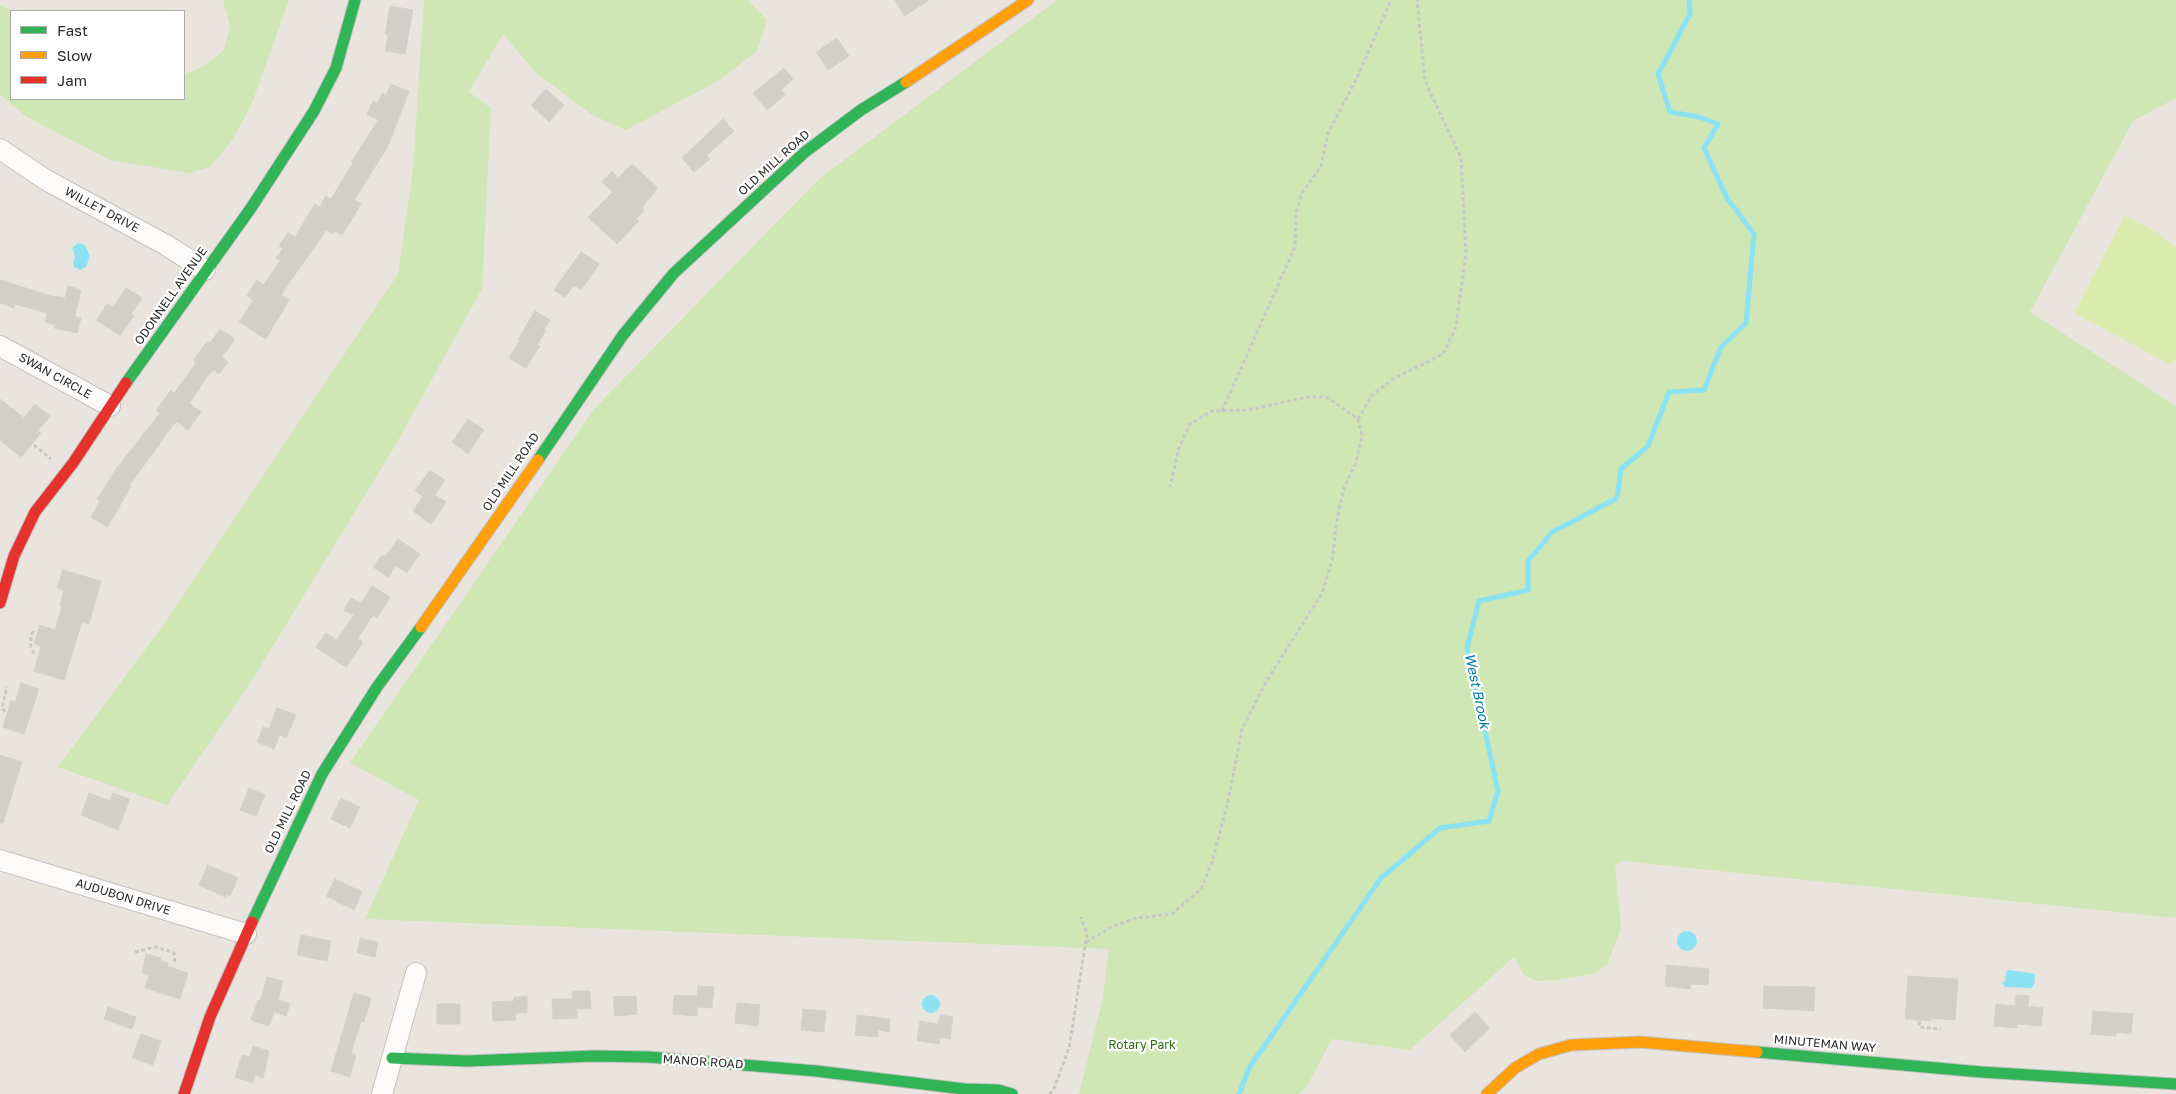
<!DOCTYPE html>
<html>
<head>
<meta charset="utf-8">
<style>
  body { margin:0 }
  #map { position:relative; width:2176px; height:1094px; overflow:hidden; background:#eae4de; font-family:"Golos Text",sans-serif }
  canvas { display:block }
  .legend { position:absolute; left:10px; top:10px; width:175px; height:90px; box-sizing:border-box; background:#fff; border:1px solid #aaa; margin:0; padding:6px 9px; list-style:none; font-size:15px; color:#2a2a2a }
  .legend li { display:flex; align-items:center; gap:10px; height:25px }
  .legend b { width:25px; border:1px solid #aaa }
</style>
</head>
<body>
<div id="map">
<canvas width="2176" height="1094"></canvas>
<ul class="legend">
<li><b style="height:6px;background:#30b455"></b>Fast</li>
<li><b style="height:6px;background:#ff9f0a"></b>Slow</li>
<li><b style="height:6px;background:#e5322d"></b>Jam</li>
</ul>
</div>
<script>
const c = document.querySelector('canvas').getContext('2d');
c.lineJoin = 'round';
function fillPath(path, color) {
  c.fillStyle = color;
  c.fill(path, 'evenodd');
}
function shape(rows) {
  const path = new Path2D();
  for (const r of rows) {
    if (r.length === 3) {
      path.moveTo(r[0] + r[2], r[1]);
      path.arc(r[0], r[1], r[2], 0, 2 * Math.PI);
      continue;
    }
    path.moveTo(r[0], r[1]);
    for (let i = 2; i < r.length; i += 2) path.lineTo(r[i], r[i + 1]);
  }
  return path;
}
function trace(path, color, width, dash) {
  c.strokeStyle = color;
  c.lineWidth = width;
  c.lineCap = dash ? 'butt' : 'round';
  c.setLineDash(dash || []);
  c.stroke(path);
}
function label(font, color, halo, rows, align = 'center') {
  c.font = font + ' "Golos Text",sans-serif';
  c.lineWidth = 4.5;
  c.setLineDash([]);
  c.textBaseline = 'middle';
  c.strokeStyle = halo;
  c.fillStyle = color;
  for (const [text, x, y, turn = 0] of rows) {
    c.save();
    c.translate(x, y);
    c.rotate((+turn || 0) * Math.PI / 180);
    c.textAlign = isNaN(turn) ? turn : align;
    if (halo) c.strokeText(text, 0, 0);
    c.fillText(text, 0, 0);
    c.restore();
  }
}
fillPath(shape([
  [223,0,289,0,251,106,231,142,210,167,189,173,110,160,27,117,0,95,0,5,14,11,11,11,11,99,184,99,184,75,204,66,224,50,230,26],
  [424,0,748,0,767,20,757,51,720,80,626,130,592,115,536,73,503,34,469,92,491,108,482,289,395,446,251,682,167,805,58,767,161,628,398,274,413,169],
  [1057,0,2176,0,2176,98,2133,121,2030,312,2176,406,2176,918,1621,861,1615,867,1621,928,1607,965,1593,974,1556,980,1536,981,1524,975,1514,957,1410,1050,1332,1039,1307,1086,1299,1094,1079,1094,1102,1002,1109,949,365,919,419,800,350,763,594,409,819,179]
]), '#cee7b4');
fillPath(shape([
  [2125,215,2159,234,2176,247,2176,359,2171,365,2074,313]
]), '#dcecb0');
fillPath(shape([
  [78,243,85,245,90,256,86,267,80,270,74,267,73,264,75,256,72,248],
  [1687,941,10],
  [2009,970,2035,974,2034,986,2031,988,2005,987,2002,983,2005,981,2006,972],
  [931,1004,9]
]), '#8be2f2');
trace(shape([
  [1239,1094,1249,1068,1381,878,1440,828,1489,821,1498,791,1467,648,1479,601,1528,590,1528,561,1552,532,1617,498,1621,469,1648,446,1669,392,1704,390,1721,347,1746,323,1754,234,1727,198,1704,148,1718,124,1699,117,1670,112,1658,74,1690,14,1689,0]
]), '#8be2f2', 5);
const building = shape([
  [895,0,929,0,905,16,895,0],
  [390,6,413,10,405,54,385,51,388,35,385,34,390,6],
  [837,38,849,56,828,70,816,52,837,38],
  [784,68,793,79,781,90,785,95,767,110,753,93,784,68],
  [391,84,409,92,387,148,354,200,361,204,342,235,335,231,333,234,326,230,281,295,289,300,266,339,239,322,253,300,247,296,257,280,264,285,280,261,276,258,283,248,279,246,288,232,295,237,315,204,320,207,326,196,331,199,353,163,351,162,378,120,367,115,373,101,377,103,382,93,386,95,391,84],
  [546,89,564,105,549,122,531,105,546,89],
  [723,119,734,131,707,155,710,159,694,172,682,158,723,119],
  [632,164,658,188,642,208,644,210,636,219,639,221,617,244,588,217,613,192,602,182,612,171,618,178,632,164],
  [581,252,599,264,581,290,574,285,565,297,554,290,581,252],
  [0,280,51,296,65,298,68,286,81,290,75,316,81,318,77,333,54,328,55,325,45,322,47,313,15,304,14,308,0,303,0,280],
  [126,288,142,298,131,314,134,316,120,336,96,320,107,304,113,308,126,288],
  [535,311,550,320,544,329,546,330,537,345,540,346,526,368,509,358,520,340,518,339,535,311],
  [220,329,235,339,222,357,228,362,219,374,214,370,210,373,189,403,201,412,188,430,177,422,174,424,129,486,131,487,107,527,91,517,100,501,97,499,116,469,160,413,156,411,171,390,174,393,196,363,193,361,207,341,210,343,220,329],
  [0,399,24,418,35,404,50,416,38,431,41,433,21,457,0,440,0,399],
  [468,419,484,430,468,454,452,442,468,419],
  [430,470,445,480,435,495,446,502,431,524,413,511,423,496,415,491,430,470],
  [398,539,420,554,407,573,396,566,388,577,373,567,382,555,385,557,398,539],
  [63,570,101,581,89,624,82,622,64,680,34,671,41,646,34,644,40,625,55,630,62,606,60,605,64,590,57,588,63,570],
  [372,586,390,597,377,618,373,615,358,638,363,642,346,667,316,647,326,633,337,640,354,615,344,610,351,598,361,604,372,586],
  [21,683,39,689,24,734,3,727,11,700,15,702,21,683],
  [277,708,296,715,286,738,280,735,274,749,257,742,263,727,269,729,277,708],
  [0,755,22,762,3,823,0,823,0,755],
  [249,788,265,795,256,816,240,810,249,788],
  [89,793,110,801,113,793,130,799,118,830,81,815,89,793],
  [341,798,360,807,350,828,331,819,341,798],
  [208,865,238,878,230,896,226,894,225,897,199,885,208,865],
  [335,879,362,892,354,910,326,896,335,879],
  [301,935,331,941,327,961,297,955,301,935],
  [360,938,378,942,375,957,357,953,360,938],
  [146,954,161,958,160,961,168,963,167,966,188,973,180,999,145,988,149,975,142,972,146,954],
  [1667,965,1709,969,1708,985,1691,984,1690,989,1665,986,1667,965],
  [1908,976,1958,979,1955,1020,1931,1018,1931,1021,1905,1019,1908,976],
  [267,977,283,981,278,1000,290,1004,286,1016,274,1012,269,1026,251,1020,258,1000,260,1001,267,977],
  [698,986,714,987,712,1008,697,1007,697,1016,673,1014,674,995,697,996,698,986],
  [1764,986,1815,987,1814,1011,1763,1008,1764,986],
  [572,991,590,991,591,1009,577,1009,577,1018,553,1019,552,999,573,999,572,991],
  [354,993,371,998,364,1022,361,1021,351,1053,356,1055,350,1077,331,1071,354,993],
  [2016,995,2029,996,2028,1006,2043,1008,2041,1026,2017,1024,2017,1028,1994,1026,1996,1004,2015,1006,2016,995],
  [527,996,527,1013,515,1013,516,1020,493,1021,492,1002,514,1001,514,997,527,996],
  [636,996,637,1014,615,1016,613,997,636,996],
  [737,1003,760,1005,758,1026,735,1023,737,1003],
  [437,1004,460,1004,460,1024,437,1024,437,1004],
  [108,1007,136,1017,132,1029,104,1019,108,1007],
  [803,1009,826,1011,824,1032,801,1030,803,1009],
  [2093,1011,2133,1014,2131,1034,2116,1032,2116,1036,2091,1034,2093,1011],
  [1475,1012,1490,1028,1465,1052,1450,1035,1475,1012],
  [857,1015,890,1019,889,1032,878,1030,878,1037,855,1035,857,1015],
  [940,1015,953,1017,950,1039,940,1037,939,1044,917,1041,920,1021,938,1024,940,1015],
  [141,1034,161,1041,153,1065,132,1058,141,1034],
  [253,1046,269,1051,263,1078,255,1075,252,1083,235,1077,242,1055,250,1057,253,1046]
]);
fillPath(building, '#d2ceca');
trace(building, '#d4d0cb', 1);
const street = shape([
  [0,149,46,180,166,245,205,270],
  [0,346,110,406],
  [0,860,246,934],
  [382,1094,416,973]
]);
const fast = shape([
  [126,383,251,208,314,111,336,68,355,0],
  [538,460,623,335,674,273,805,152,861,110,906,82],
  [252,922,322,774,377,687,421,627],
  [1757,1052,1981,1072,2176,1084],
  [392,1058,467,1061,594,1056,649,1057,816,1071,964,1089,998,1090,1012,1094]
]);
const slow = shape([
  [906,82,1028,0],
  [421,627,538,460],
  [1487,1094,1515,1068,1539,1054,1571,1045,1640,1042,1757,1052]
]);
const jam = shape([
  [0,603,14,556,35,512,73,463,126,383],
  [184,1094,210,1017,252,922]
]);
trace(street, '#c2c1c1', 22);
trace(fast, '#c2c1c1', 13);
trace(slow, '#c2c1c1', 13);
trace(jam, '#c2c1c1', 13);
trace(shape([
  [1222,411,1295,247,1296,213,1302,193,1321,166,1328,133,1357,78,1391,0],
  [1358,419,1372,395,1393,379,1443,354,1456,327,1466,253,1461,158,1425,81,1417,0],
  [34,445,51,459],
  [33,631,30,643,34,654],
  [5,712,2,708,7,687],
  [1086,942,1110,928,1136,918,1172,914,1201,889,1212,862,1228,802,1242,729,1266,682,1322,593,1332,561,1337,519,1344,488,1356,463,1362,435,1358,419,1326,397,1308,397,1247,410,1212,411,1190,424,1179,448,1170,487],
  [135,952,155,947,169,951,174,953,175,963],
  [1919,1021,1920,1027,1941,1029],
  [1049,1094,1053,1091,1069,1048,1087,934,1081,917]
]), '#c8c7c6', 3, [4, 2.5]);
trace(street, '#fcfbfa', 20);
trace(fast, '#30b455', 11);
trace(slow, '#ff9f0a', 11);
trace(jam, '#e5322d', 11);
label('12px', '#2a2a2a', '#fff', [
  ["OLD MILL ROAD",774,163,-42],
  ["WILLET DRIVE",102,210,28],
  ["ODONNELL AVENUE",171,296,-55],
  ["SWAN CIRCLE",55,376,29],
  ["OLD MILL ROAD",511,472,-56],
  ["OLD MILL ROAD",288,812,-64],
  ["AUDUBON DRIVE",123,897,17],
  ["MINUTEMAN WAY",1825,1044,5],
  ["MANOR ROAD",703,1062,4]
]);
label('12px', '#2e6f12', '#fff', [
  ["Rotary Park",1142,1045]
]);
label('italic 14px', '#007ea8', '#fff', [
  ["West Brook",1477,691,78]
]);
</script>
</body>
</html>
